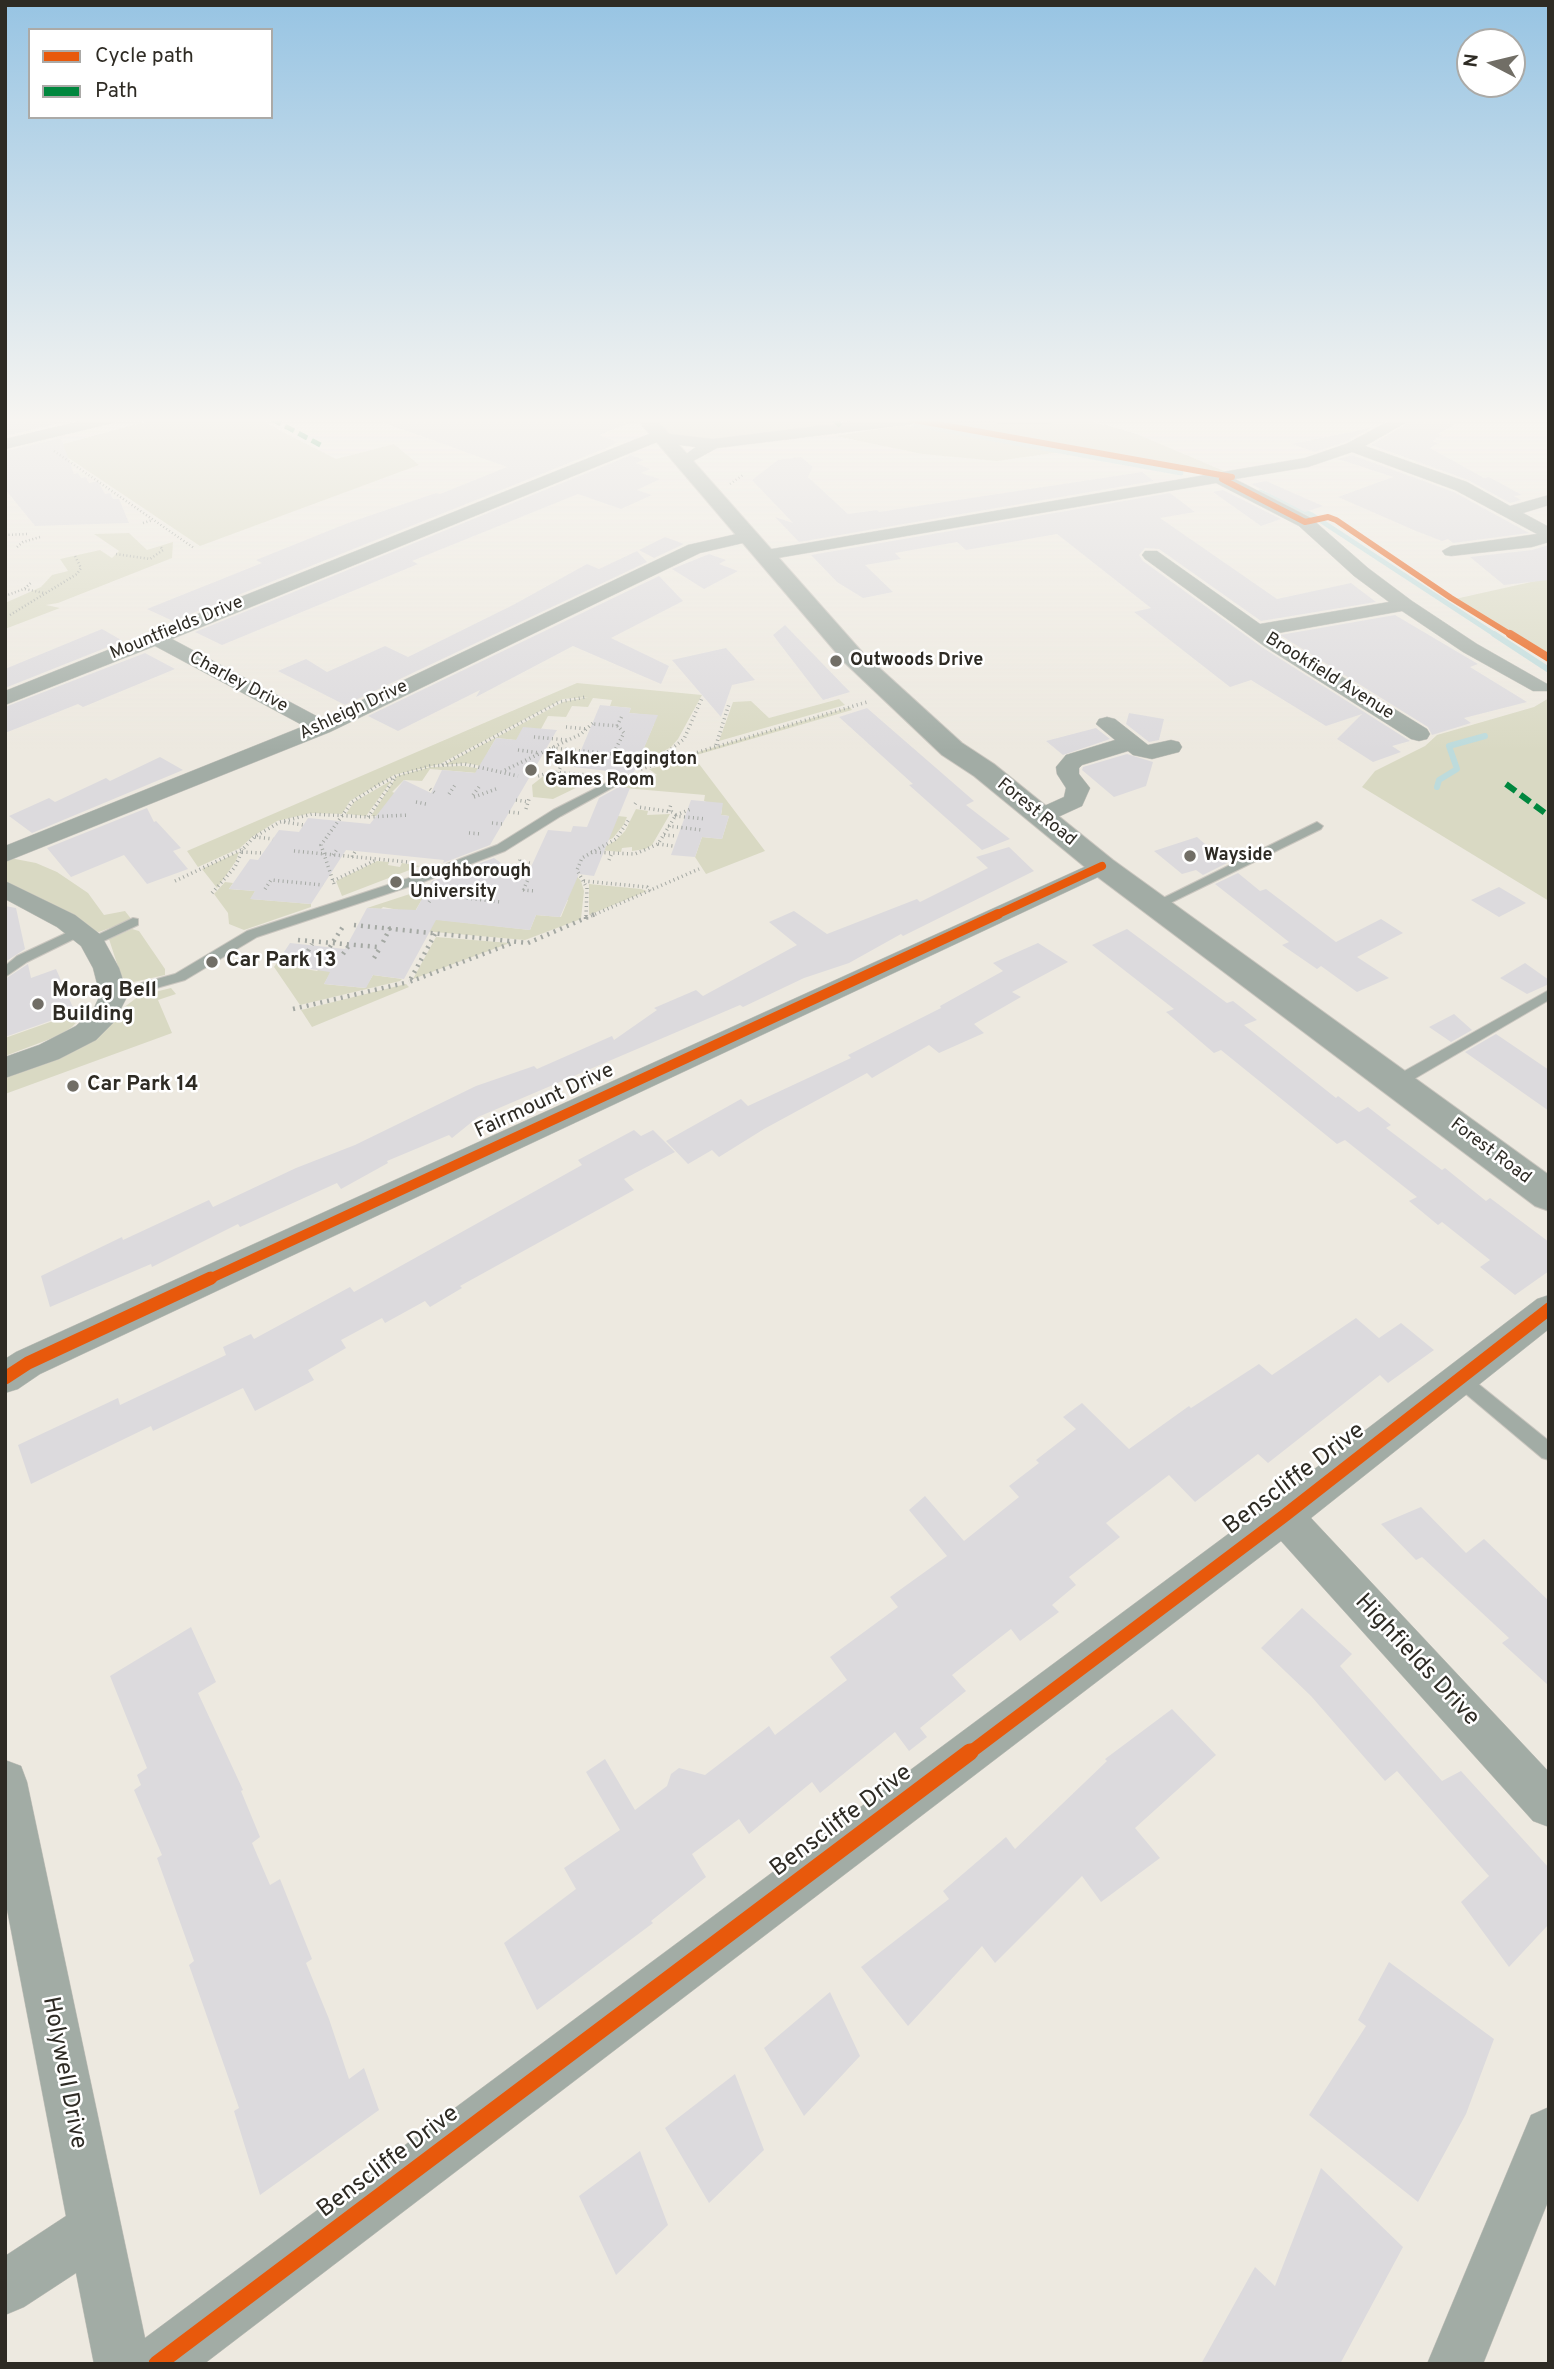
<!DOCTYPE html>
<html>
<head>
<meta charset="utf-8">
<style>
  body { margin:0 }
  #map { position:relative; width:1554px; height:2369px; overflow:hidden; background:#ede9e0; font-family:Overpass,sans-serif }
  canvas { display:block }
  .frame { position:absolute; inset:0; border:7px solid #2e2b24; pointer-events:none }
  .legend { position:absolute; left:28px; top:28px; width:245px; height:91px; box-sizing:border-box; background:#fff; border:2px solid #abaaa7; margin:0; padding:9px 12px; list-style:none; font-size:21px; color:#2e2b24 }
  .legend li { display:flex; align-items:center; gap:14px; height:35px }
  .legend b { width:35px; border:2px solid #abaaa7 }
  .north { position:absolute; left:1456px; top:28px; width:70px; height:70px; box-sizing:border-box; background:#fff; border:2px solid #abaaa7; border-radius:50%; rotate:277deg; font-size:19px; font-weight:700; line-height:28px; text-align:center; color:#2e2b24 }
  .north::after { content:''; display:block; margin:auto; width:24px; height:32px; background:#716e66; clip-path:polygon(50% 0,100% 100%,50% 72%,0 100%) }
</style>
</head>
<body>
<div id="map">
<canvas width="1554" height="2369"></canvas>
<div class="frame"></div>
<ul class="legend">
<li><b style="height:9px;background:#e8590c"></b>Cycle path</li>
<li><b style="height:9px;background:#00873e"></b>Path</li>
</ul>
<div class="north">N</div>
</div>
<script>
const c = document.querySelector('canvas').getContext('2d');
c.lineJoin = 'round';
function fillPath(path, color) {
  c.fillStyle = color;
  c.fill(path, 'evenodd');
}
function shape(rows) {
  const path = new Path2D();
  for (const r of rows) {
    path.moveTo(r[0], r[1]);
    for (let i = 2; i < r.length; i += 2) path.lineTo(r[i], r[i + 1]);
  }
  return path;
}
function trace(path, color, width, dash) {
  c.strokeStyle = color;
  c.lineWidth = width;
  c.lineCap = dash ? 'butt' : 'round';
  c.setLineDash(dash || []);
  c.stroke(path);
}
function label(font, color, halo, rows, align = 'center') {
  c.font = font + ' Overpass,sans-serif';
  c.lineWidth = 5;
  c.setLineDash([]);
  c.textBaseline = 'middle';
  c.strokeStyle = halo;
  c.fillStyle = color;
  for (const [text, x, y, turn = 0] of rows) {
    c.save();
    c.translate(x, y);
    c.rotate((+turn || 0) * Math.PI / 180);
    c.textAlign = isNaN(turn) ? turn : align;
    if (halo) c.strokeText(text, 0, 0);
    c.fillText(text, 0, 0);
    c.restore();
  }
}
fillPath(shape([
  [156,419,258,419,336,459,394,444,419,465,200,546,52,447],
  [655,419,833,419,840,425,709,440,676,436,665,432],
  [1064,419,1084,419,1137,434,1231,474,920,421,1042,422],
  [904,425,1061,452,997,461,922,454,835,436],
  [129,533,147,550,173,542,172,558,58,603,46,605,60,608,5,629,5,603,41,587,52,575,68,571,60,559,100,550,112,558,119,551,94,534],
  [1549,578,1549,654,1455,599],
  [577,683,702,695,678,739,671,747,649,760,639,759,654,724,649,715,629,713,631,708,610,706,612,700,593,698,588,707,572,706,566,717,548,716,541,729,516,740,496,738,487,754,504,770,465,763,444,765,563,702,588,697,563,699,440,764,394,775,350,801,342,814,311,813,277,821,252,837,240,848,198,867,187,851],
  [1549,698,1549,901,1362,787,1375,771,1425,746,1437,735,1534,707],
  [839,699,845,705,719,741,733,702,751,701,769,718],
  [850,707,852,710,693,756,765,851,706,874,695,857,702,837,722,839,729,816,721,815,722,810,704,801,705,795,624,788,622,782,639,774,647,779,657,775,649,769,688,759,688,755],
  [463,766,509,773,501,775,430,769,422,781,404,780,392,792,395,793,379,816,371,816,397,776,431,767],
  [546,774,585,778,586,783,553,799,533,797,532,785],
  [392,780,366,816,346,814,354,802],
  [636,809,648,811,647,815,670,814,652,845,645,849,632,851,632,847,622,848,621,852,599,850,615,841,625,831],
  [618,816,627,817,624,824,613,838,596,846,575,874,581,881,584,891,581,919,525,940,412,930,414,917,530,930,536,915,561,917,568,900,556,898],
  [239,852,236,861,217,888,202,869],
  [10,858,36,863,57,872,88,893,104,915,125,911,132,920,99,932,91,931,5,883,5,861],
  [377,861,389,862,388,865,400,867,402,863,420,866,342,896,336,881],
  [225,882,233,883,229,889,255,891,251,899,311,904,311,907,244,930,229,924,228,913,214,894],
  [589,884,641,889,647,891,589,915],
  [419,891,421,897,431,897,428,902,421,901,414,913,383,907,381,909,367,908],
  [132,929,139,931,165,969,165,975,134,982,125,980,121,976,109,939],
  [436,937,510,943,413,979],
  [276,964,317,971,320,968,333,969,324,984,365,988,373,975,402,979,400,981,300,1005,274,967],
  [406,984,409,987,312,1027,301,1010],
  [171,988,176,994,158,1000,172,1033,5,1094,5,1073,119,1011,139,996],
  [90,1008,72,1027,58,1036,5,1056,5,1038]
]), '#d9d9c3');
trace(shape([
  [916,425,1181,473],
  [1260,492,1312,515,1497,636]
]), '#bddbdc', 5);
trace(shape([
  [1494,634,1549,670],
  [1437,787,1439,780,1457,769,1449,746,1485,736]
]), '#bddbdc', 6);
fillPath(shape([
  [5,419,54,419,56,424,5,436],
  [383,419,635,421,599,435,618,442,609,447,173,621,147,609,262,563,256,560,348,523,436,493,440,494,507,467,382,422],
  [1415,419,1463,419,1438,434,1442,435,1432,441,1439,443,1430,448,1484,478,1489,477,1522,495,1514,496,1521,500,1510,503,1468,480,1371,445],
  [1371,428,1345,442,1315,452,1291,444],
  [61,438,74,474,78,473,81,478,86,477,89,483,98,481,105,494,110,493,113,499,119,499,129,523,35,526,5,489,5,451],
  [631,455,644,460,636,463,650,469,641,473,660,479,637,490,652,495,621,509,578,494,412,561,418,564,222,645,195,632],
  [1352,455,1454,492,1529,533,1453,543,1448,539,1442,541,1416,531,1338,497,1393,477,1338,459],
  [801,457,813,467,808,477,848,514,877,510,879,512,1142,472,1154,481,799,542,775,517,793,523,752,480,778,460],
  [1266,481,1323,506,1305,512,1251,484],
  [1223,490,1281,519,1261,526,1213,492],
  [1170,493,1195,512,1160,518,1277,599,1351,583,1376,602,1261,621,1159,549,1145,548,1139,555,1143,561,1263,648,1410,741,1392,746,1401,752,1373,762,1337,739,1362,714,1326,726,1251,680,1230,687,1134,612,1151,608,1057,534,966,550,957,542,895,553,901,559,865,565,893,592,863,598,837,582,811,555],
  [665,537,684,544,654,558,639,550],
  [1549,545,1549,580,1504,585,1470,557,1532,550],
  [637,551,647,562,345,705,278,671,306,659,327,672,385,646,408,657,513,605,587,564,599,569],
  [709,554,726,560,719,564,738,571,704,589,672,569],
  [659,576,683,601,611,638,669,666,661,684,573,646,476,697,480,690,398,731,368,716],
  [1395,615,1478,664,1470,667,1527,702,1464,718,1471,723,1432,735,1428,727,1280,635],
  [785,625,850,692,823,700,773,635],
  [102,629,123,641,5,688,5,669],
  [726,648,755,680,732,685,721,717,672,660],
  [145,653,175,669,83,707,78,704,5,733,5,707],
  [600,705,631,708,629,713,658,715,633,774,574,767],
  [867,708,974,801,966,805,1010,839,982,850,909,785,913,784,839,717],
  [1129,713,1164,719,1159,740,1149,742,1126,724],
  [523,727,557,730,490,845,443,863,444,860,346,850,311,904,250,899,255,891,229,889,250,859,258,860,279,830,299,832,308,818,370,824,404,780,431,793,442,770,475,773,496,738,516,740],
  [1096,728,1110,739,1063,755,1046,741],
  [1127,754,1153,762,1146,786,1114,797,1082,770,1083,767],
  [160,757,183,770,32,833,9,816,49,798,55,802,106,778,110,781],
  [619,787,630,788,594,876,579,874,560,917,536,915,530,930,436,920,404,979,373,975,366,988,324,984,330,972,276,964,290,943,345,949,367,908,416,910,432,881,494,858,525,880,548,830,571,832,573,826,587,827,599,798],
  [691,800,723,803,721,815,729,816,722,839,702,837,695,857,671,855],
  [147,808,154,822,156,821,181,848,173,851,188,869,147,884,124,855,71,877,47,848],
  [1197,837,1227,863,1203,875,1196,870,1182,874,1154,851],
  [1009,847,1034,871,903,936,901,934,849,963,804,978,743,1007,740,1005,478,1117,452,1138,449,1135,387,1161,388,1163,341,1189,337,1183,240,1227,238,1224,152,1267,151,1264,50,1307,41,1276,122,1237,123,1240,209,1200,213,1207,296,1168,355,1145,476,1086,534,1066,537,1069,612,1036,614,1040,657,1010,654,1008,696,990,703,996,797,945,769,922,794,911,827,934,917,899,920,902,988,868,976,857],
  [1238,873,1260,891,1266,889,1336,942,1381,919,1403,933,1357,957,1389,978,1357,992,1321,966,1317,969,1282,945,1289,942,1215,884],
  [1499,887,1526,903,1499,917,1471,900],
  [5,906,16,908,25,949,5,962],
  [1127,929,1227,1003,1233,1001,1257,1020,1244,1025,1336,1098,1338,1096,1359,1112,1368,1107,1391,1125,1386,1128,1442,1170,1445,1168,1486,1201,1490,1198,1549,1242,1549,1271,1515,1295,1480,1267,1490,1260,1442,1222,1438,1225,1409,1201,1417,1197,1345,1140,1337,1144,1221,1050,1214,1053,1166,1012,1174,1009,1092,945],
  [1038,943,1068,962,1012,992,1021,997,974,1024,984,1033,939,1053,929,1045,872,1078,867,1073,764,1129,719,1157,712,1150,688,1164,666,1141,741,1099,748,1106,851,1058,848,1055,941,1008,940,1006,1003,971,993,963],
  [1525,963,1549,980,1549,984,1527,994,1500,978],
  [28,964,31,978,56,969,75,1012,5,1037,5,979],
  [1454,1014,1472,1030,1451,1042,1429,1027],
  [1496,1034,1549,1070,1549,1111,1465,1052],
  [634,1130,641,1136,653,1130,675,1152,624,1179,634,1190,460,1286,462,1288,430,1307,425,1301,385,1323,382,1318,341,1340,346,1348,308,1370,314,1380,255,1411,243,1388,153,1431,151,1426,31,1484,18,1445,118,1398,120,1405,226,1355,223,1347,251,1334,254,1339,350,1287,354,1292,582,1165,578,1160],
  [1356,1318,1379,1338,1401,1323,1434,1350,1388,1383,1380,1375,1268,1463,1258,1454,1195,1502,1169,1475,1106,1523,1120,1537,1069,1577,1076,1585,1052,1605,1059,1612,1020,1641,1011,1629,952,1675,966,1691,920,1728,927,1737,909,1751,895,1732,820,1793,812,1782,749,1834,739,1819,692,1854,706,1877,651,1921,653,1923,537,2010,504,1943,576,1889,564,1868,620,1830,586,1772,605,1759,635,1810,667,1786,671,1774,679,1768,705,1775,769,1726,775,1735,847,1680,830,1657,898,1607,890,1597,947,1556,909,1510,925,1496,964,1541,1019,1497,1009,1486,1039,1463,1036,1460,1076,1429,1063,1417,1082,1403,1129,1449,1189,1406,1191,1408,1259,1364,1272,1375],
  [1421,1507,1466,1553,1484,1539,1549,1601,1549,1686,1502,1643,1509,1638,1422,1557,1416,1560,1381,1524],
  [1302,1608,1352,1654,1340,1666,1442,1781,1461,1771,1549,1868,1549,1924,1509,1967,1461,1902,1489,1876,1397,1771,1385,1781,1311,1696,1261,1648],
  [191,1627,216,1682,198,1693,243,1790,241,1791,260,1837,252,1843,270,1885,280,1879,312,1959,306,1963,329,2019,349,2079,364,2068,379,2110,260,2195,234,2111,239,2108,189,1965,194,1961,157,1858,162,1855,134,1790,141,1785,137,1775,147,1768,110,1676],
  [1172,1709,1216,1755,1135,1828,1160,1858,1101,1902,1082,1876,995,1963,982,1946,908,2026,861,1967,949,1899,943,1891,1006,1837,1015,1849,1107,1761,1105,1759],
  [1389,1962,1494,2039,1466,2114,1418,2202,1309,2115,1366,2026,1358,2020],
  [830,1992,860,2056,804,2116,764,2048],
  [735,2074,764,2150,709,2203,665,2128],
  [640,2151,668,2225,616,2275,579,2196],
  [1321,2168,1403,2247,1340,2364,1201,2364,1255,2267,1275,2286]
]), '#dcdadd');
const service = shape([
  [624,774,628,775,628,779,561,816,505,851,423,882,257,937,185,980,114,1000,107,995,109,992,175,974,247,931,415,876,497,845,553,810,624,774],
  [1317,822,1323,826,1321,829,1160,908,1155,909,1149,905,1317,822],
  [133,918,138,919,138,925,97,944,87,944,85,941,133,918],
  [79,927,84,928,84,934,27,962,5,977,5,966,17,956,79,927],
  [1549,990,1549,1000,1402,1086,1392,1086,1390,1082,1392,1078,1549,990],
  [1460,1371,1466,1374,1549,1441,1549,1460,1542,1458,1454,1384,1451,1379,1454,1374,1460,1371]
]);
const minor = shape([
  [90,419,118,419,116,422,5,449,5,439,90,419],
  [873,419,919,419,912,424,717,448,684,466,676,461,696,447,657,442,172,639,322,719,688,545,750,531,759,536,756,540,700,553,330,732,5,862,5,846,304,726,155,646,5,705,5,691,654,432,713,439,873,419],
  [991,419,1057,419,1050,424,998,424,991,419],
  [1393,419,1412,419,1365,446,1467,482,1510,506,1549,495,1549,505,1523,513,1549,527,1549,542,1532,547,1451,556,1445,555,1442,551,1451,546,1537,534,1455,490,1352,452,1308,467,1235,479,1311,518,1368,568,1412,601,1477,644,1549,685,1547,691,1533,691,1463,652,1402,611,1273,634,1427,729,1430,734,1427,739,1419,741,1411,739,1264,646,1145,559,1142,555,1145,551,1157,551,1260,624,1389,602,1354,576,1299,526,1216,483,766,560,757,555,766,550,1305,458,1346,444,1393,419],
  [1107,717,1115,719,1148,745,1171,740,1179,742,1182,747,1179,752,1152,759,1133,755,1128,751,1082,765,1079,768,1079,774,1090,788,1082,806,1047,822,1031,822,1027,817,1031,812,1064,797,1066,788,1057,774,1056,767,1066,755,1115,740,1096,724,1099,719,1107,717],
  [1102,859,1111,861,1114,866,1111,871,40,1374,18,1389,5,1393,5,1359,16,1352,1102,859],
  [5,881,75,915,101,935,119,968,128,995,114,1022,96,1040,59,1059,5,1078,5,1057,39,1045,76,1026,93,1010,100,995,93,968,81,946,57,927,5,899,5,881],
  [1549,1295,1549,1329,1311,1518,1549,1772,1549,1827,1533,1821,1281,1541,204,2364,94,2364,76,2273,24,2307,5,2315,5,2256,66,2216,5,1899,5,1760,21,1766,27,1782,145,2338,1270,1503,1537,1299,1549,1295],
  [1549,2107,1549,2199,1483,2364,1427,2364,1531,2115,1549,2107]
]);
const tertiary = shape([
  [637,419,656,419,863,653,962,743,994,764,1113,860,1549,1175,1549,1211,1535,1206,1091,872,974,776,942,755,845,663,637,419]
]);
trace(service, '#cac6bf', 2);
trace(minor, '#cac6bf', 1);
trace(tertiary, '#cac6bf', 2);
trace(shape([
  [54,451,194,548],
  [730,484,743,475],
  [143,523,153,520],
  [5,535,28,534],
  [17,547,23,542,40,537],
  [116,554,150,559,163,550,160,546],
  [25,589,44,593],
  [5,596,24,589,32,582],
  [10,615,77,574,81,568,75,556]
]), '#a4a8a3', 2.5, [1, 2.5]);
trace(shape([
  [617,726,622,716],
  [566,727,588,729],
  [534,737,567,740],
  [716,745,729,704],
  [552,748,613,754,624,733,618,726,593,724],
  [518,750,540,753],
  [657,760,684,739,702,698],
  [442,765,559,702,586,697],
  [641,769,867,702],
  [505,770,581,734,595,721],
  [558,773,561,766],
  [538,776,551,772,589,775],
  [430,789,435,793],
  [449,794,455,785],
  [473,795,479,787],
  [474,797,496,789],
  [516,800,529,802],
  [416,802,426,804],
  [635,804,637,801],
  [526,809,529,799],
  [669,811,671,804],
  [509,812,519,813],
  [676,815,691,809],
  [675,816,706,819],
  [368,817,395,778],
  [284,822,304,825],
  [492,823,503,824],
  [668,826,702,830],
  [469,833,482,834],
  [664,835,677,836],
  [255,837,273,839],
  [658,844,673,846],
  [294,851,408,862],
  [242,852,263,853],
  [591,852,635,854,658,844,676,815,672,812,638,807],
  [333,855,338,848],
  [352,857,356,850],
  [520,860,516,869,530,875,522,893],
  [609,860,612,853],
  [520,861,533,864],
  [175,881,243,849,254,837,280,822,312,814,368,817,409,815],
  [333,881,376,860],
  [584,881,647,887,650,891],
  [334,884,321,845,352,802,378,785,396,776,430,766,465,764,518,776],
  [265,889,271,880,323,885],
  [523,890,535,891],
  [212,893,235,867,243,849],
  [431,894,501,902],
  [429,902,433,896],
  [586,916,587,888,577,870,582,858,616,839,630,818],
  [591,916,699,869]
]), '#a4a8a3', 3.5, [1, 3.5]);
trace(shape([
  [586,919,586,914],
  [354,925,528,943,595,914],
  [435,934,409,982,515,942],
  [298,940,378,947],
  [383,942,391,926],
  [308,951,312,944],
  [326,953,344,925],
  [343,954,350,944],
  [374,958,380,948],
  [293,1009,409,982]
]), '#a4a8a3', 4.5, [2, 5]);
fillPath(service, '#a2aca5');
fillPath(minor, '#a2aca5');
fillPath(tertiary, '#a2aca5');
trace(shape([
  [272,419,324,447],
  [833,419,843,428]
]), '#00873e', 5, [10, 5]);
trace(shape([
  [1506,784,1549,816]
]), '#00873e', 6, [12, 6]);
trace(shape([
  [909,419,1232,477],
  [1222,479,1305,522,1328,517,1336,520,1451,598,1513,636]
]), '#e8590c', 6);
trace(shape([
  [1510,634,1549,658],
  [994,916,1102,866]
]), '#e8590c', 8);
trace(shape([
  [207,1280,998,914]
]), '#e8590c', 10);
trace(shape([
  [5,1378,28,1363,211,1278],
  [968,1754,1284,1516,1549,1309]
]), '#e8590c', 13);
trace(shape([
  [157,2364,970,1752]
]), '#e8590c', 17);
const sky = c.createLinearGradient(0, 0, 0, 751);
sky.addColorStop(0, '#97c4e3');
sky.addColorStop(0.56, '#f7f5f1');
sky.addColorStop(1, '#f7f5f100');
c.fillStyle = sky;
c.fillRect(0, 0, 1554, 751);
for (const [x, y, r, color] of [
  [836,661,7,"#716e66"],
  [531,770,7,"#716e66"],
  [1190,856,7,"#716e66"],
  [396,882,7,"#716e66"],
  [212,962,7,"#716e66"],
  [38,1004,7,"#716e66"],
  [73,1086,7,"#716e66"]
]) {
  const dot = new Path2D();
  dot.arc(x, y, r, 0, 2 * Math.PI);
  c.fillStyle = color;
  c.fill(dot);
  trace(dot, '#fff', 2.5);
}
label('18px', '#2e2b24', '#fff', [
  ["Mountfields Drive",177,629,-22],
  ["Brookfield Avenue",1329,677,32],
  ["Charley Drive",238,683,28],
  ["Ashleigh Drive",354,711,-25],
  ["Forest Road",1036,813,39],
  ["Forest Road",1490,1152,37]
]);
label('bold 18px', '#2e2b24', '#fff', [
  ["Outwoods Drive",850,661],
  ["Falkner Eggington",545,760],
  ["Games Room",545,781],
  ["Wayside",1204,856],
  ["Loughborough",410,872],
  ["University",410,893]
], 'left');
label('bold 21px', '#2e2b24', '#fff', [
  ["Car Park 13",226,962],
  ["Morag Bell",52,992],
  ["Building",52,1016],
  ["Car Park 14",87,1086]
], 'left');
label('21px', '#2e2b24', '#fff', [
  ["Fairmount Drive",545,1102,-25]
]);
label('24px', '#2e2b24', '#fff', [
  ["Benscliffe Drive",1295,1480,-37],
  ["Highfields Drive",1416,1661,47],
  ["Benscliffe Drive",842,1822,-37],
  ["Holywell Drive",63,2073,79],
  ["Benscliffe Drive",389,2163,-37]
]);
</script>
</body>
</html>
